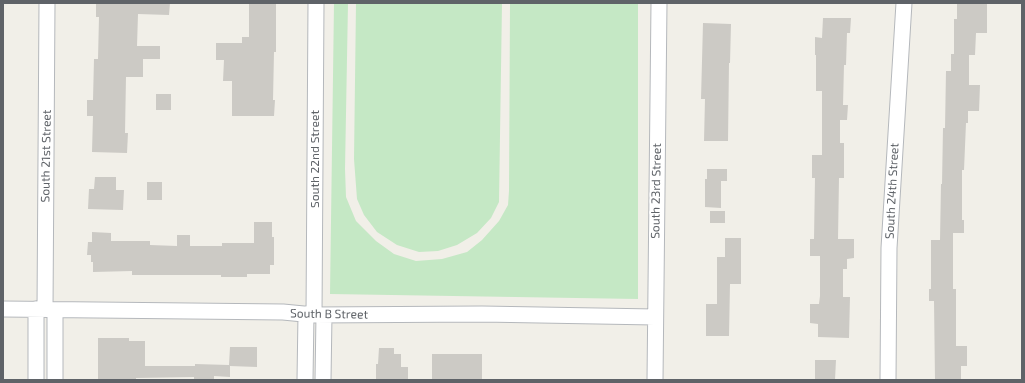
<!DOCTYPE html>
<html>
<head>
<meta charset="utf-8">
<style>
  body { margin:0 }
  #map { position:relative; width:1025px; height:383px; overflow:hidden; background:#f1efe8; font-family:"Exo 2",sans-serif }
  canvas { display:block }
  .frame { position:absolute; inset:0; border:4px solid #5f6368; pointer-events:none }
</style>
</head>
<body>
<div id="map">
<canvas width="1025" height="383"></canvas>
<div class="frame"></div>
</div>
<script>
const c = document.querySelector('canvas').getContext('2d');
c.lineJoin = 'round';
function fillPath(path, color) {
  c.fillStyle = color;
  c.fill(path, 'evenodd');
}
function shape(rows) {
  const path = new Path2D();
  for (const r of rows) {
    path.moveTo(r[0], r[1]);
    for (let i = 2; i < r.length; i += 2) path.lineTo(r[i], r[i + 1]);
  }
  return path;
}
function trace(path, color, width, dash) {
  c.strokeStyle = color;
  c.lineWidth = width;
  c.lineCap = dash ? 'butt' : 'round';
  c.setLineDash(dash || []);
  c.stroke(path);
}
function label(font, color, halo, rows, align = 'center') {
  c.font = font + ' "Exo 2",sans-serif';
  c.lineWidth = 3.5;
  c.setLineDash([]);
  c.textBaseline = 'middle';
  c.strokeStyle = halo;
  c.fillStyle = color;
  for (const [text, x, y, turn = 0] of rows) {
    c.save();
    c.translate(x, y);
    c.rotate((+turn || 0) * Math.PI / 180);
    c.textAlign = isNaN(turn) ? turn : align;
    if (halo) c.strokeText(text, 0, 0);
    c.fillText(text, 0, 0);
    c.restore();
  }
}
fillPath(shape([
  [334,3,348,3,345,169,346,197,356,221,376,241,394,254,416,261,442,259,467,252,482,240,499,221,508,205,509,191,510,3,638,3,638,299,330,294],
  [356,3,502,3,499,202,491,218,477,233,457,245,438,251,419,252,397,245,377,232,364,215,357,199,354,159]
]), '#c5e8c5');
fillPath(shape([
  [96,3,170,3,169,15,138,14,137,46,160,46,160,59,143,59,143,77,126,77,125,133,128,133,127,153,92,152,93,116,87,116,87,100,93,100,94,59,98,59,99,17,96,17],
  [249,3,276,3,276,52,274,52,273,100,275,100,274,116,232,116,232,81,223,81,224,60,216,60,216,43,242,43,242,37,249,37],
  [957,3,987,3,987,33,976,33,975,55,969,55,969,85,980,85,979,111,968,111,968,123,966,123,964,170,962,170,962,220,964,220,964,233,953,233,953,289,956,289,956,346,967,346,967,366,961,366,961,380,935,380,934,301,929,301,929,289,931,289,931,240,940,240,941,184,942,184,943,128,945,128,946,71,951,71,951,54,954,54,954,19,957,19],
  [823,18,851,18,850,33,847,33,846,65,844,65,843,105,848,105,847,120,840,120,840,143,844,143,844,178,839,178,838,239,854,239,854,258,847,259,847,269,843,269,843,297,850,297,849,338,818,337,818,324,810,323,810,304,819,304,820,296,820,256,810,256,810,239,814,239,815,178,812,178,812,155,822,155,822,91,816,91,816,55,815,55,815,37,822,38],
  [703,23,731,24,730,63,729,63,728,141,704,141,705,99,701,99],
  [156,94,171,94,171,110,156,110],
  [707,169,727,169,727,181,721,181,721,208,705,207,705,179,707,179],
  [95,177,116,177,116,190,124,190,123,210,88,209,89,189,94,189],
  [147,182,162,182,162,200,147,200],
  [710,211,725,211,725,223,710,223],
  [254,222,272,222,272,237,274,237,274,265,270,265,270,274,247,274,247,277,221,277,221,275,132,275,132,271,93,272,93,262,91,262,91,255,87,255,88,242,92,242,92,232,111,233,111,241,150,241,150,245,177,246,177,235,190,235,190,246,222,246,222,243,254,243],
  [725,238,741,238,741,284,730,284,729,336,706,336,706,304,717,304,717,257,725,257],
  [98,338,129,338,129,341,145,341,145,366,195,366,195,364,229,365,230,347,257,347,257,367,230,366,230,377,214,376,214,380,194,380,194,377,136,378,136,380,98,380],
  [379,348,394,348,394,354,401,354,401,367,408,367,408,380,376,380,376,364,378,364],
  [432,354,482,354,482,380,432,380],
  [815,360,836,360,835,380,815,380]
]), '#cccac5');
const minor = shape([
  [3,309,283,312,314,315,482,314,655,317],
  [45,309,47,3],
  [314,315,316,3],
  [36,380,36,309],
  [55,380,55,310],
  [305,380,306,314],
  [323,380,324,315],
  [655,380,659,3],
  [888,380,889,248,904,3]
]);
trace(minor, '#b5b8bc', 17);
trace(minor, '#fff', 15);
label('12px', '#5f6368', '#fff', [
  ["South 21st Street",46,156,-89],
  ["South 22nd Street",315,159,-90],
  ["South 23rd Street",656,191,-89],
  ["South 24th Street",892,191,-87],
  ["South B Street",329,314,1]
]);
</script>
</body>
</html>
